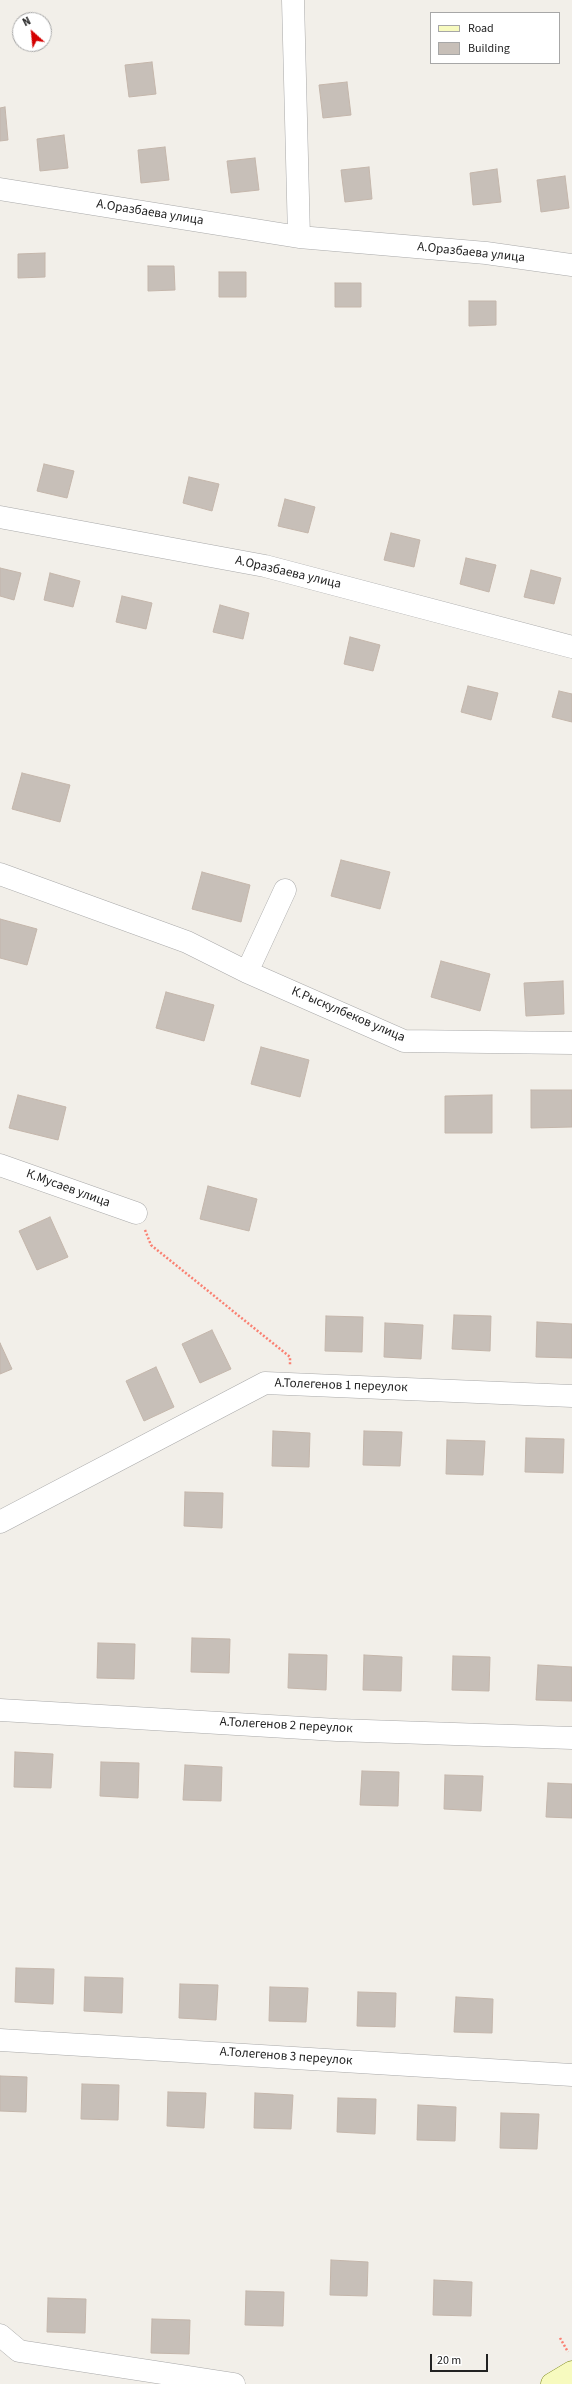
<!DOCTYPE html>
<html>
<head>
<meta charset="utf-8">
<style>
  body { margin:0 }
  #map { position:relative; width:572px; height:2384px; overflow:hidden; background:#f2efe9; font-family:"Source Sans 3",sans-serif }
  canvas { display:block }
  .legend { position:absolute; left:430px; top:12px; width:130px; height:52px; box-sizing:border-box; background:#fff; border:1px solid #a7a7a7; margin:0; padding:5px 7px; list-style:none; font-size:12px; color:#222 }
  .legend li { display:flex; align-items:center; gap:8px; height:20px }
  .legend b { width:20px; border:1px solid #a7a7a7 }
  .north { position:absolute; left:12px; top:12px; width:40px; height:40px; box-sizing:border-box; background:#fff; border:1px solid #a7a7a7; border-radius:50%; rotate:333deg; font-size:11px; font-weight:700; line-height:16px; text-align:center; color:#222 }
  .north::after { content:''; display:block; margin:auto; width:14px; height:18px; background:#d40000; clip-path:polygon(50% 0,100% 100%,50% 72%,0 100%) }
  .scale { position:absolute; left:430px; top:2354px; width:58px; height:18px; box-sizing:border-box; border:2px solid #222; border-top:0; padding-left:5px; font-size:12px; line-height:14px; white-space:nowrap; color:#222; -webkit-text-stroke:3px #fff; paint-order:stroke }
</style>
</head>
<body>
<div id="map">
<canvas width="572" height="2384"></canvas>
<ul class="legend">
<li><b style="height:5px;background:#f7fabf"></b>Road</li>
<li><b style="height:11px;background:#c7bfb8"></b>Building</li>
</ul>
<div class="north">N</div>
<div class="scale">20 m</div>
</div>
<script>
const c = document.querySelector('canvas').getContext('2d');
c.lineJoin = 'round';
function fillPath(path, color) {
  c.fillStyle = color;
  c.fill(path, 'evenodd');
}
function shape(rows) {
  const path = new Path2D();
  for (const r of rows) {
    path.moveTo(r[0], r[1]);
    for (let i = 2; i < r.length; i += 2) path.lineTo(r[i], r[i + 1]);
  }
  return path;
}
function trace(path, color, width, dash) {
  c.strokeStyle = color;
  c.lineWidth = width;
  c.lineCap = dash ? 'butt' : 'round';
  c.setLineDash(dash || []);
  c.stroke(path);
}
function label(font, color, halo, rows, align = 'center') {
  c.font = font + ' "Source Sans 3",sans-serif';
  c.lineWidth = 3;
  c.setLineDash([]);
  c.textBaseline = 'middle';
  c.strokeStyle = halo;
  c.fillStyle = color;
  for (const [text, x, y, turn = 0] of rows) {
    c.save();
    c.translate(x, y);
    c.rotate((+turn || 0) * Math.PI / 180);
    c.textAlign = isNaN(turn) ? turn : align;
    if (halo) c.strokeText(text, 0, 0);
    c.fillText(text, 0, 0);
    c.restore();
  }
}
const building = shape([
  [152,62,156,94,129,97,125,65,152,62],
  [347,82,351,115,323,118,319,85,347,82],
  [5,107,8,140,0,141,0,108,5,107],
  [64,135,68,168,40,171,37,139,64,135],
  [165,147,169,180,141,183,138,150,165,147],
  [255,158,259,190,231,193,227,161,255,158],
  [369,167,372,199,345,202,341,170,369,167],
  [497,169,501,202,473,205,470,173,497,169],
  [565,176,569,208,541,212,537,180,565,176],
  [45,253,45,277,18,278,18,254,45,253],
  [148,266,174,266,175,290,148,291,148,266],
  [219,272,246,272,246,297,219,297,219,272],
  [335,283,361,283,361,307,335,307,335,283],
  [469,301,496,301,496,325,469,326,469,301],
  [44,464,74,471,67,498,37,491,44,464],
  [189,477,219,484,212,511,183,503,189,477],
  [285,499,315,507,308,533,278,526,285,499],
  [391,533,420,540,414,567,384,560,391,533],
  [466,558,496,565,489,592,460,584,466,558],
  [0,568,21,573,14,600,0,596,0,568],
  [531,570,561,578,554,604,524,597,531,570],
  [50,573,80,581,73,607,44,600,50,573],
  [122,596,152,603,146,629,116,622,122,596],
  [220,605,249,613,243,639,213,632,220,605],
  [350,637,380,645,373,671,344,664,350,637],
  [468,686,498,693,491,720,461,712,468,686],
  [559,691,572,694,572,722,552,717,559,691],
  [22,773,70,785,60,822,12,809,22,773],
  [341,860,390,872,380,909,331,896,341,860],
  [202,872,250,885,241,922,192,909,202,872],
  [0,919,37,929,27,965,0,958,0,919],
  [441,961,490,974,480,1011,431,997,441,961],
  [563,981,564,1014,526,1016,524,983,563,981],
  [166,992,214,1005,204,1041,156,1028,166,992],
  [261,1047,309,1060,300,1097,251,1084,261,1047],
  [531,1090,572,1090,572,1127,531,1128,531,1090],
  [18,1095,66,1107,58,1140,9,1128,18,1095],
  [492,1095,492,1133,445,1133,445,1096,492,1095],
  [208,1186,257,1199,249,1231,200,1219,208,1186],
  [50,1217,68,1257,37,1270,19,1231,50,1217],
  [454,1315,491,1316,490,1351,452,1349,454,1315],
  [326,1316,363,1317,362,1352,325,1351,326,1316],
  [537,1322,572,1324,572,1358,536,1357,537,1322],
  [385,1323,423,1325,421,1359,384,1357,385,1323],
  [212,1330,231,1369,200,1383,182,1344,212,1330],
  [0,1343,12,1369,0,1374,0,1343],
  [156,1367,174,1407,144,1421,126,1381,156,1367],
  [273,1431,310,1433,309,1467,272,1466,273,1431],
  [364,1431,402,1432,400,1466,363,1465,364,1431],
  [526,1438,564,1439,563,1473,525,1472,526,1438],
  [447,1440,485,1441,483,1475,446,1474,447,1440],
  [185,1492,223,1493,222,1528,184,1526,185,1492],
  [192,1638,230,1639,229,1673,191,1672,192,1638],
  [98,1643,135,1644,134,1679,97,1678,98,1643],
  [289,1654,327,1655,326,1690,288,1688,289,1654],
  [364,1655,402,1657,401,1691,363,1690,364,1655],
  [453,1656,490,1657,489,1691,452,1690,453,1656],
  [538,1665,572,1667,572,1701,536,1700,538,1665],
  [15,1752,53,1754,51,1788,14,1787,15,1752],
  [101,1762,139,1763,138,1798,100,1796,101,1762],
  [185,1765,222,1767,221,1801,183,1800,185,1765],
  [362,1771,399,1772,398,1806,360,1805,362,1771],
  [445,1775,483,1776,481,1811,444,1809,445,1775],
  [548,1783,572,1784,572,1818,546,1817,548,1783],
  [16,1968,54,1969,53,2004,15,2002,16,1968],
  [85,1977,123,1978,122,2013,84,2011,85,1977],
  [180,1984,218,1985,216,2020,179,2018,180,1984],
  [270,1987,308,1988,306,2022,269,2021,270,1987],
  [358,1992,396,1993,395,2027,357,2026,358,1992],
  [456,1997,493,1999,492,2033,454,2032,456,1997],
  [0,2076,27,2077,26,2112,0,2111,0,2076],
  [82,2084,119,2085,118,2120,81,2119,82,2084],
  [168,2092,206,2093,204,2128,167,2126,168,2092],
  [255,2093,293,2095,291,2129,254,2128,255,2093],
  [338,2098,376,2099,375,2134,337,2132,338,2098],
  [418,2105,456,2107,455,2141,417,2140,418,2105],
  [501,2113,539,2114,537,2149,500,2148,501,2113],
  [331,2260,368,2262,367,2296,330,2295,331,2260],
  [434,2280,472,2282,471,2316,433,2315,434,2280],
  [246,2291,284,2292,283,2326,245,2325,246,2291],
  [48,2298,86,2299,85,2333,47,2332,48,2298],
  [152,2319,190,2320,189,2354,151,2353,152,2319]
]);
fillPath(building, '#c7bfb8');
trace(building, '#c4b6ab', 1);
const minor = shape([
  [293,0,299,237],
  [0,189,299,237,486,253,572,265],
  [0,517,265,566,572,647],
  [0,874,187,942,247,972,404,1041,572,1043],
  [247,972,285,890],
  [0,1165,136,1213],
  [0,1522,265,1383,572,1396],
  [0,1710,337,1730,572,1738],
  [0,2040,572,2075],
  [0,2335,19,2351,234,2384]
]);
const secondary = shape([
  [552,2384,572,2372]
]);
trace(minor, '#a9a9a9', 23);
trace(secondary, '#707d05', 23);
trace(shape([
  [145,1230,151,1245,290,1357,290,1365],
  [560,2338,568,2352]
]), '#fa8072', 2.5, [2, 2]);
trace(minor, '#fff', 22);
trace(secondary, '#f7fabf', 22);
label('13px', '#222', '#fff', [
  ["А.Оразбаева улица",150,213,9],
  ["А.Оразбаева улица",471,253,6],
  ["А.Оразбаева улица",288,573,13],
  ["К.Рыскулбеков улица",348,1015,23],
  ["К.Мусаев улица",68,1189,20],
  ["А.Толегенов 1 переулок",341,1386,2],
  ["А.Толегенов 2 переулок",286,1726,3],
  ["А.Толегенов 3 переулок",286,2057,4]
]);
</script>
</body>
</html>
